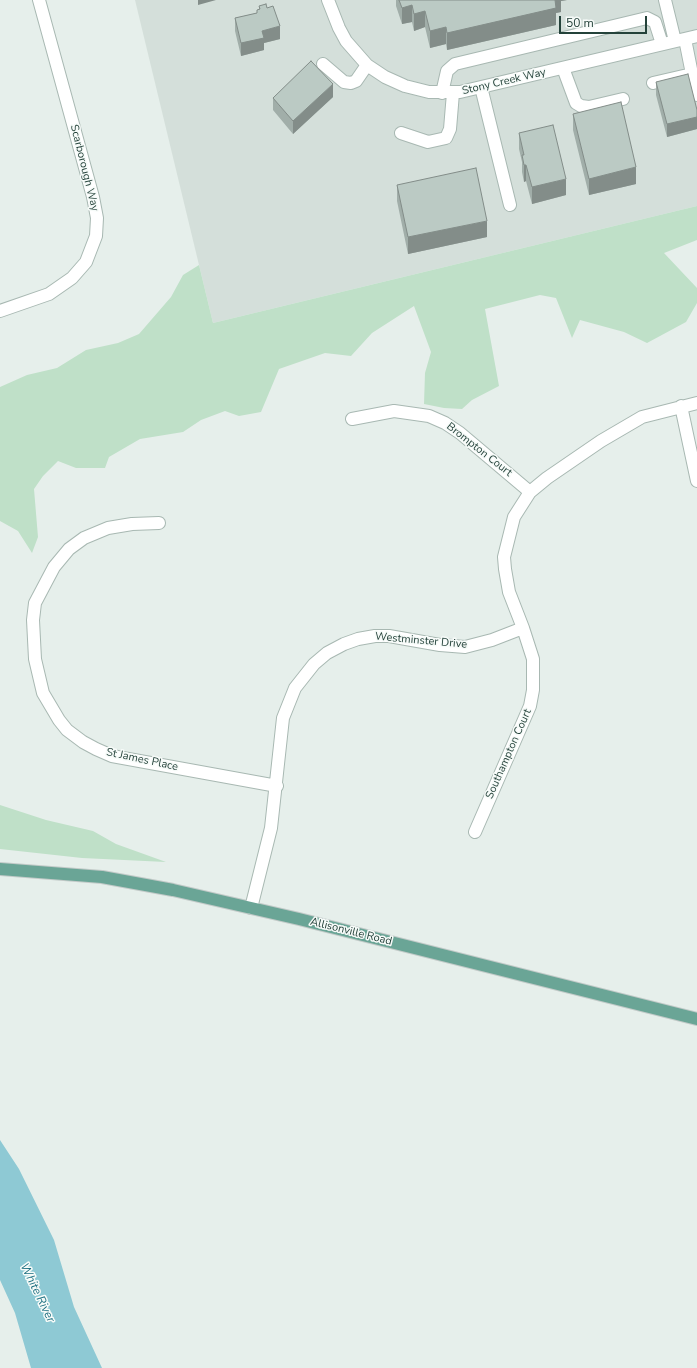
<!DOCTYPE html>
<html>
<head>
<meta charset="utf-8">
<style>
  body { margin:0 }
  #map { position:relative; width:697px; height:1368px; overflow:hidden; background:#e6efeb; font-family:"Nunito Sans",sans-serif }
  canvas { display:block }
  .scale { position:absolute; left:559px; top:16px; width:88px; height:18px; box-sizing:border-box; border:2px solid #24423a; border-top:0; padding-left:5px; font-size:12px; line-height:14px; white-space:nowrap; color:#24423a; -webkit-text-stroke:3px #f7fbf9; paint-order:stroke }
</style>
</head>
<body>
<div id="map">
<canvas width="697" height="1368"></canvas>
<div class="scale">50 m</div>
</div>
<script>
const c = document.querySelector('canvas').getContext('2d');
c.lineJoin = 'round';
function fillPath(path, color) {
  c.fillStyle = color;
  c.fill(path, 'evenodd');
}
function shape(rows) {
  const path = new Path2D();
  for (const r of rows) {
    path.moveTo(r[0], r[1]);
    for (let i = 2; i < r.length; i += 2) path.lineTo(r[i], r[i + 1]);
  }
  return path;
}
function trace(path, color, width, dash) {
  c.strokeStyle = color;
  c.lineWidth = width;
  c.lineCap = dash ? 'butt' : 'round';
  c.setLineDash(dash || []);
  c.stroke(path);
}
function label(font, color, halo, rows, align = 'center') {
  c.font = font + ' "Nunito Sans",sans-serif';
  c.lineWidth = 3;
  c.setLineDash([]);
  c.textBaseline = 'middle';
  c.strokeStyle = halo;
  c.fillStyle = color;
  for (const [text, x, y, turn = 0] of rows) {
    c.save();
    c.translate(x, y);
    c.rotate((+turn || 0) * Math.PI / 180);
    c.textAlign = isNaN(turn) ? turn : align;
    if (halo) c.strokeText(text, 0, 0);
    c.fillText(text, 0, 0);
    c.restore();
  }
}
fillPath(shape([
  [135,0,697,0,697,206,213,323]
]), '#d4dfda');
fillPath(shape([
  [697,206,697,240,664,253,697,288,697,303,686,322,647,343,624,332,580,320,572,338,556,298,540,295,485,309,499,386,472,400,462,409,444,408,424,404,425,373,431,352,414,306,372,333,351,356,325,353,279,369,261,412,239,416,225,411,201,420,183,432,140,439,109,457,105,468,76,468,58,461,43,476,34,489,38,537,32,553,18,531,0,521,0,387,27,375,57,368,86,350,118,343,139,334,171,297,183,275,199,265,213,323],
  [0,805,46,820,93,831,116,844,166,862,82,858,0,849]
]), '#bfe0c8');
fillPath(shape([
  [0,1140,19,1169,54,1240,74,1307,102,1368,31,1368,15,1313,0,1280]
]), '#8ec9d4');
const minor = shape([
  [328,0,339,28,346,41,367,65,385,77,405,86,429,92,460,92,697,36],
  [665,0,675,41],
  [323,64,344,82,351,83,356,81,367,65],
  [563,68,576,103,581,106,589,107,623,99],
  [692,74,697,95],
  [653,83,692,74,685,39],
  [481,87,510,205],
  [442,93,447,71,455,64,647,18,655,22,662,44],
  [401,133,428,142,446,138,450,129,453,93],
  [0,311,49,294,72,278,86,262,96,236,97,218,93,197,39,0],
  [681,406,697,481],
  [352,419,394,411,429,416,445,423,460,433,530,492],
  [159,523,132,524,108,528,84,538,69,549,54,567,35,603,33,620,35,659,43,693,59,720,67,730,83,742,96,749,112,756,277,786],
  [475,832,530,706,533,690,533,659,523,628,509,592,505,569,504,557,514,517,530,492,547,478,601,441,642,417,697,403],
  [251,908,271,828,283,718,295,688,314,664,327,653,344,644,358,639,375,636,389,636,440,645,465,647,492,640,523,628]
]);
const major = shape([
  [0,869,102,877,173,890,299,919,697,1019]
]);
trace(minor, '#a8b8b2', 14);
trace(major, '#c2cac8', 14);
trace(minor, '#fff', 12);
trace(major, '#6aa596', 12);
fillPath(shape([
  [396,0,567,0,561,1,561,12,556,13,556,25,447,50,446,44,430,48,425,27,414,31,412,22,402,24,396,6],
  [259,6,280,39,264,43,264,50,241,56,235,31,235,18,257,13,257,10,259,10],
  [656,82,697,110,697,129,667,137,656,95],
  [333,97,293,134,273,110,273,98],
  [573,114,636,184,589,195,573,130],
  [519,133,566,195,532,204,526,181,524,182,522,172,522,162,519,149],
  [397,185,487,237,408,254,397,201]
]), '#a1aea9');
fillPath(shape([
  [198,0,216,0,198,5],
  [554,0,567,0,561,1,561,12,556,13,556,25,447,50,447,33],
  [412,5,412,22,402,24,402,8],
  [425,11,425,27,414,31,414,14],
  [280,26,280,39,264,43,264,50,241,56,241,43,262,31],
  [446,27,446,44,430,48,430,31],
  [333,84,333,97,293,134,293,121],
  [697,117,697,129,667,137,667,124],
  [524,165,526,165,526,181,524,182],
  [636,167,636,184,589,195,589,179],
  [566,179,566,195,532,204,532,187],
  [487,221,487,237,408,254,408,237]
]), '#838d89');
const building = shape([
  [399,0,555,0,556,8,447,33,446,27,430,31,425,11,414,14,412,5,402,8,399,0],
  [266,4,267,8,273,6,280,26,262,31,264,38,241,43,235,18,257,13,257,10,260,9,259,6,266,4],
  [311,61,333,84,293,121,273,98,311,61],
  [688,74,697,110,697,117,667,124,656,82,688,74],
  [621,102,636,167,589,179,573,114,621,102],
  [553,125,566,179,532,187,526,165,524,165,522,155,524,155,519,133,553,125],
  [476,168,487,221,408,237,397,185,476,168]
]);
fillPath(building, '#bbcac4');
trace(building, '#838d89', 1);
label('11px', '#24423a', '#f7fbf9', [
  ["Stony Creek Way",504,82,-13],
  ["Scarborough Way",84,168,76],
  ["Brompton Court",479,450,38],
  ["Westminster Drive",421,641,5],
  ["Southampton Court",509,754,-66],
  ["St James Place",142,760,12],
  ["Allisonville Road",351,932,14]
]);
label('italic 12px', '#1c6f80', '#f7fbf9', [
  ["White River",37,1293,64]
]);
</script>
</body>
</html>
